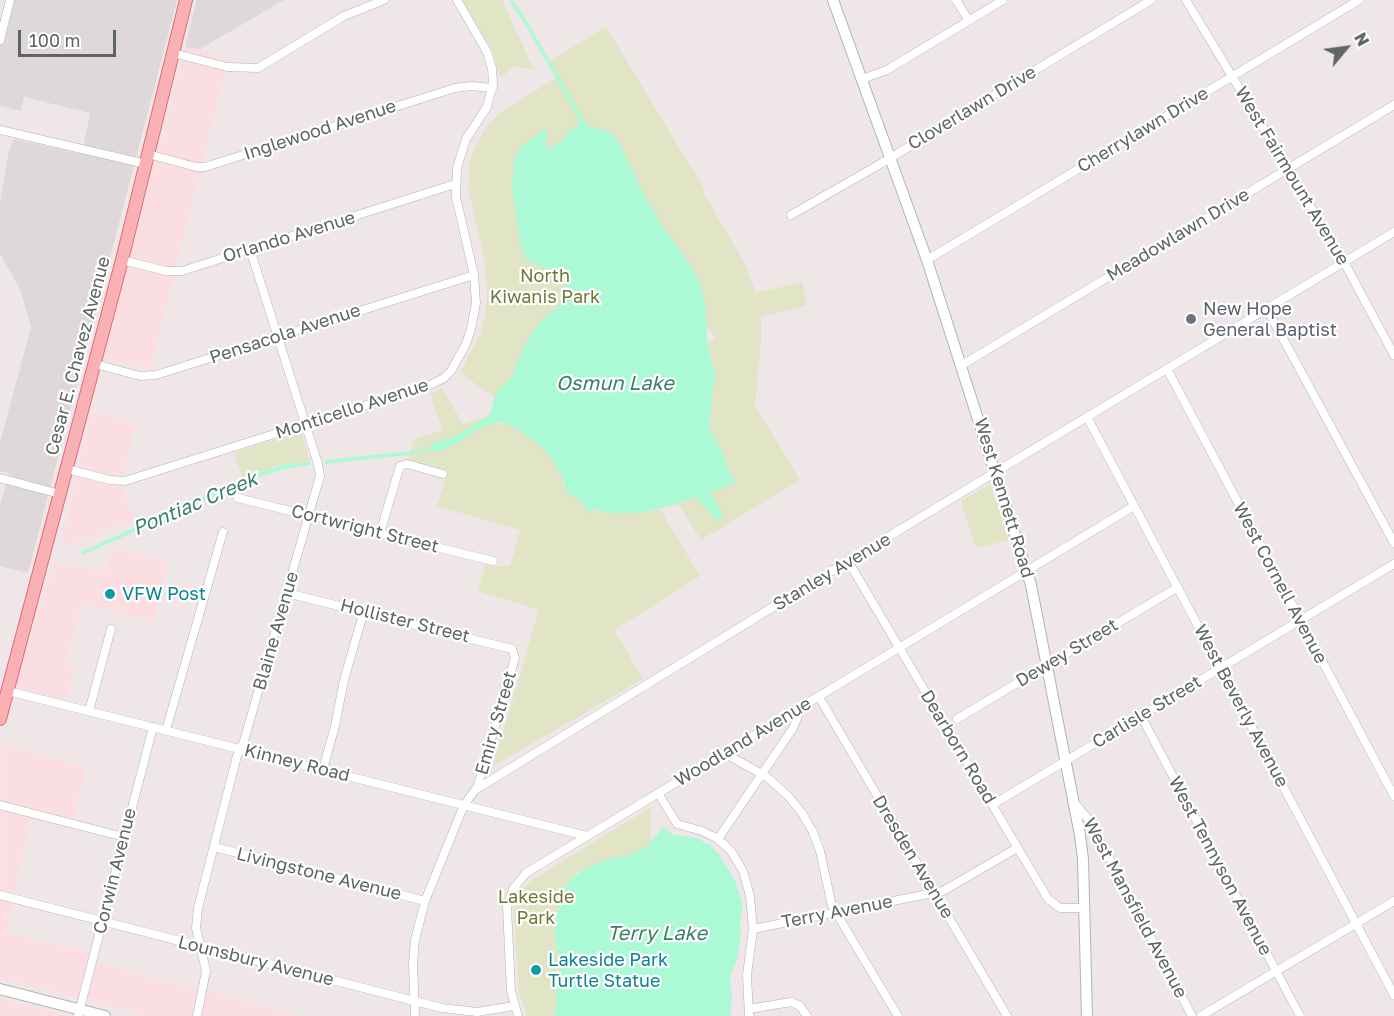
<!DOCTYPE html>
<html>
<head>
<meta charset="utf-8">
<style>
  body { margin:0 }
  #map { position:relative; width:1394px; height:1016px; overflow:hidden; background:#efe6e7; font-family:"Golos Text",sans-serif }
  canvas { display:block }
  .north { position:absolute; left:1316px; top:18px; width:60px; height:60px; -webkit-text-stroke:4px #fff; paint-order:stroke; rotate:61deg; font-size:16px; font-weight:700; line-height:24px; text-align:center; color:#5e6563 }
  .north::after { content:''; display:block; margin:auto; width:21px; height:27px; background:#5e6563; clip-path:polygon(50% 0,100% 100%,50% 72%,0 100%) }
  .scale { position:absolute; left:18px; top:30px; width:98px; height:27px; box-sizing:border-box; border:3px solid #5e6563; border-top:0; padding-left:8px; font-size:18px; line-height:21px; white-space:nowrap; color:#5e6563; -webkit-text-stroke:4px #fff; paint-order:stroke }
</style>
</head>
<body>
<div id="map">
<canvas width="1394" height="1016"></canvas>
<div class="north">N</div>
<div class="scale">100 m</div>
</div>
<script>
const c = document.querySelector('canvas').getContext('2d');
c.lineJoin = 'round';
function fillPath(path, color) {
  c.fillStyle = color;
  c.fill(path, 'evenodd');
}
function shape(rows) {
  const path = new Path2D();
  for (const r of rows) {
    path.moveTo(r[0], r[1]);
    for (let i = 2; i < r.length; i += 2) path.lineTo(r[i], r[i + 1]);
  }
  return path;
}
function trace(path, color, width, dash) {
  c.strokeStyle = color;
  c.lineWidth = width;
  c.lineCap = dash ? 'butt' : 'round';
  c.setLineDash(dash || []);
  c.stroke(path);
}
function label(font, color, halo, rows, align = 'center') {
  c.font = font + ' "Golos Text",sans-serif';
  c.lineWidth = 4.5;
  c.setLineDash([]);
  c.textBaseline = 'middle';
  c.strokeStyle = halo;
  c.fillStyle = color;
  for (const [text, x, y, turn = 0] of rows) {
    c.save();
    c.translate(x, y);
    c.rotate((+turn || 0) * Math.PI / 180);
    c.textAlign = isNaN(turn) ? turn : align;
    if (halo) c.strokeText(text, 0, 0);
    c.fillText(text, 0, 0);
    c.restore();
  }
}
fillPath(shape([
  [185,47,200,49,229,59,150,370,104,358],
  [92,411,136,423,121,486,135,521,60,547],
  [113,548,169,562,153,622,82,603,65,665,74,668,67,700,15,686,54,562,105,572],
  [1,742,86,768,71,831,31,820,14,892,7,933,84,950,98,963,193,989,211,991,297,1016,145,1016,0,978],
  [0,999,68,1016,0,1016]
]), '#fbdee2');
fillPath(shape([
  [5,0,177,0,28,573,0,566,0,506,9,473,0,471,0,443,31,327,20,289,0,254,0,202,9,150,14,139,82,154,90,113,24,97,21,111,0,106,0,22],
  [197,0,284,0,200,49,185,47]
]), '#ded8d8');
fillPath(shape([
  [462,0,502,0,534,70,515,66,500,78,492,49],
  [606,27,705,190,703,192,744,262,756,293,802,282,807,305,761,317,761,342,755,406,800,480,701,540,678,504,696,497,715,520,717,505,711,492,736,479,730,475,723,454,711,432,709,422,715,376,708,342,715,339,609,163,613,288,511,409,460,373,480,334,485,317,487,298,486,267,468,188,471,156,484,130,499,114,557,77,548,62],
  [442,388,463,424,485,417,494,423,505,424,519,430,546,451,563,478,564,488,584,504,589,514,595,509,607,513,638,513,660,509,700,576,614,630,643,679,493,766,539,610,478,591,486,564,497,567,510,565,521,530,437,506,448,470,407,460,414,439,442,430,430,394],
  [301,431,310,461,281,465,242,478,234,453],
  [990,484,1009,540,976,548,961,501],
  [651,807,651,843,647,847,626,856,603,861,577,872,569,880,562,894,554,928,560,972,556,990,557,1006,554,1016,527,1016,519,992,514,911,519,894,532,880]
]), '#e1e4c5');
fillPath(shape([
  [509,0,513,0,524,16,587,125,609,132,618,141,652,210,700,280,705,303,708,345,715,376,709,422,711,432,723,454,730,475,736,480,734,483,711,492,723,516,717,521,695,497,675,505,638,513,607,513,595,509,592,510,589,515,584,504,566,492,563,478,546,451,519,430,501,422,491,424,475,431,458,443,438,452,433,450,409,455,325,464,325,460,423,450,431,447,435,442,452,438,478,423,490,414,496,393,512,377,518,359,529,338,541,321,558,307,563,298,566,286,562,278,552,271,527,260,521,248,512,189,514,160,522,146,544,129,548,131,545,144,548,148,560,143,569,131,579,125,580,121,527,28],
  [310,462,310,465,284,469,256,478,82,555,81,552,254,474,283,465],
  [663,827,673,835,696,838,710,845,719,854,735,881,743,906,740,922,741,929,738,956,730,977,732,999,730,1016,554,1016,557,1006,556,990,560,972,554,928,562,894,569,880,584,869,607,859,626,856,647,847]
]), '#acf9d6');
const street = shape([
  [956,0,969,21],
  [1186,0,1344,262,1394,355],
  [0,40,10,0],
  [173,53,227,67,258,68,344,16,384,0],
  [862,79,887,70,1003,0],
  [0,130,146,164],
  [148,154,196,167,205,167,455,88,471,86,493,88],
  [791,215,882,163,1151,0],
  [122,260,166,271,182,271,455,184],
  [927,260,1359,0],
  [1267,309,1394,543],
  [95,364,140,376,156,375,474,275],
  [962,365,1394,105],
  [1167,369,1394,796],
  [1087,417,1394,995],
  [67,469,110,480,125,481,430,385,444,378,451,371,466,344,471,329,476,303,474,275,456,197,457,168,466,139,487,107,493,83,492,68,487,52,457,0],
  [0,478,60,494],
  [238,498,493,561],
  [380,533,400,466,407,464,443,474],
  [848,561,1048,899,1060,908,1084,908],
  [287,593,512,649,515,658,477,788],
  [8,691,587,836],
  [819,697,1007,1016],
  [89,711,111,629],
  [1141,716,1300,1016],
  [957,719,1178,587],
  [166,730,223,532],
  [724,753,767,777,788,796,802,813,813,832,820,851,832,906,898,1016],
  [323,769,335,726,344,680,364,611],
  [658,793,677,824,702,831,718,839,731,851,743,871,750,896,753,929,747,975,749,1016],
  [1075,803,1091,823,1192,1016],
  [0,805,124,837],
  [992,805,1394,564],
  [718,839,793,728,801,708],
  [214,847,425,901],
  [0,895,442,1008,477,1012,514,1006],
  [753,929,943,891,1017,848],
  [749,1009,791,1002,800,1006,807,1016],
  [78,1016,153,727],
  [197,1016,206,971,196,928,198,908,237,756,244,741,320,476,318,464,250,249],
  [415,1016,413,963,415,940,425,901,464,805,475,790,848,561,1394,232],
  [518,1016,511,991,507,907,513,889,526,873,1134,506],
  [1201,1016,1394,901]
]);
const secondary = shape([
  [833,0,927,260,1031,585,1080,835,1083,859,1087,1016],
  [0,989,105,1016]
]);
const primary = shape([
  [0,719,122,260,186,0]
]);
trace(street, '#afb5b3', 9);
trace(secondary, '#aeb5b4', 12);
trace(primary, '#e7677c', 14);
trace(street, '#fff', 8);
trace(secondary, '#fff', 10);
trace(primary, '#f9b1b4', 12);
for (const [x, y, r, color] of [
  [1191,319,6,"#6b7280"],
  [110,594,6,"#0f9aa8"],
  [536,970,6,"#0f9aa8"]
]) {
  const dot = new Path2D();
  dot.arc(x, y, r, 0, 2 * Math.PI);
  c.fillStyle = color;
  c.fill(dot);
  trace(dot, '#fff', 2);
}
label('18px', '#5e6563', '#fff', [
  ["Cloverlawn Drive",972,108,-31],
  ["Inglewood Avenue",320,130,-18],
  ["Cherrylawn Drive",1143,130,-31],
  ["West Fairmount Avenue",1292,176,59],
  ["Meadowlawn Drive",1178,235,-31],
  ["Orlando Avenue",289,237,-17],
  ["Pensacola Avenue",285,334,-18],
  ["Cesar E. Chavez Avenue",78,356,-75],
  ["Monticello Avenue",352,409,-18],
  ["West Kennett Road",1004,498,73],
  ["Cortwright Street",365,529,14],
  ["Stanley Avenue",832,572,-31],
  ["West Cornell Avenue",1280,583,62],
  ["Hollister Street",405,621,14],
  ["Blaine Avenue",276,631,-74],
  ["Dewey Street",1067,653,-31],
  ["West Beverly Avenue",1241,706,62],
  ["Carlisle Street",1147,712,-31],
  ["Emiry Street",496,723,-74],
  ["Woodland Avenue",743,742,-31],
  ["Dearborn Road",958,747,59],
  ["Kinney Road",297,763,14],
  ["Dresden Avenue",913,857,59],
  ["West Tennyson Avenue",1220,866,62],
  ["Corwin Avenue",115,871,-76],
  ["Livingstone Avenue",319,874,14],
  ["West Mansfield Avenue",1135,908,62],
  ["Terry Avenue",837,912,-11],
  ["Lounsbury Avenue",256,961,14]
]);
label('18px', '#6f7939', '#fff', [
  ["North",545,276],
  ["Kiwanis Park",545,297],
  ["Lakeside",536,897],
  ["Park",536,918]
]);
label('18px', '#5b616d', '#fff', [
  ["New Hope",1203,309],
  ["General Baptist",1203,330]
], 'left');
label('18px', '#0d838f', '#fff', [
  ["VFW Post",122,594],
  ["Lakeside Park",548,960],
  ["Turtle Statue",548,981]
], 'left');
label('italic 20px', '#3a8066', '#fff', [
  ["Osmun Lake",615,384],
  ["Pontiac Creek",195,504,-23],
  ["Terry Lake",657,934]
]);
</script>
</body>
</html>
